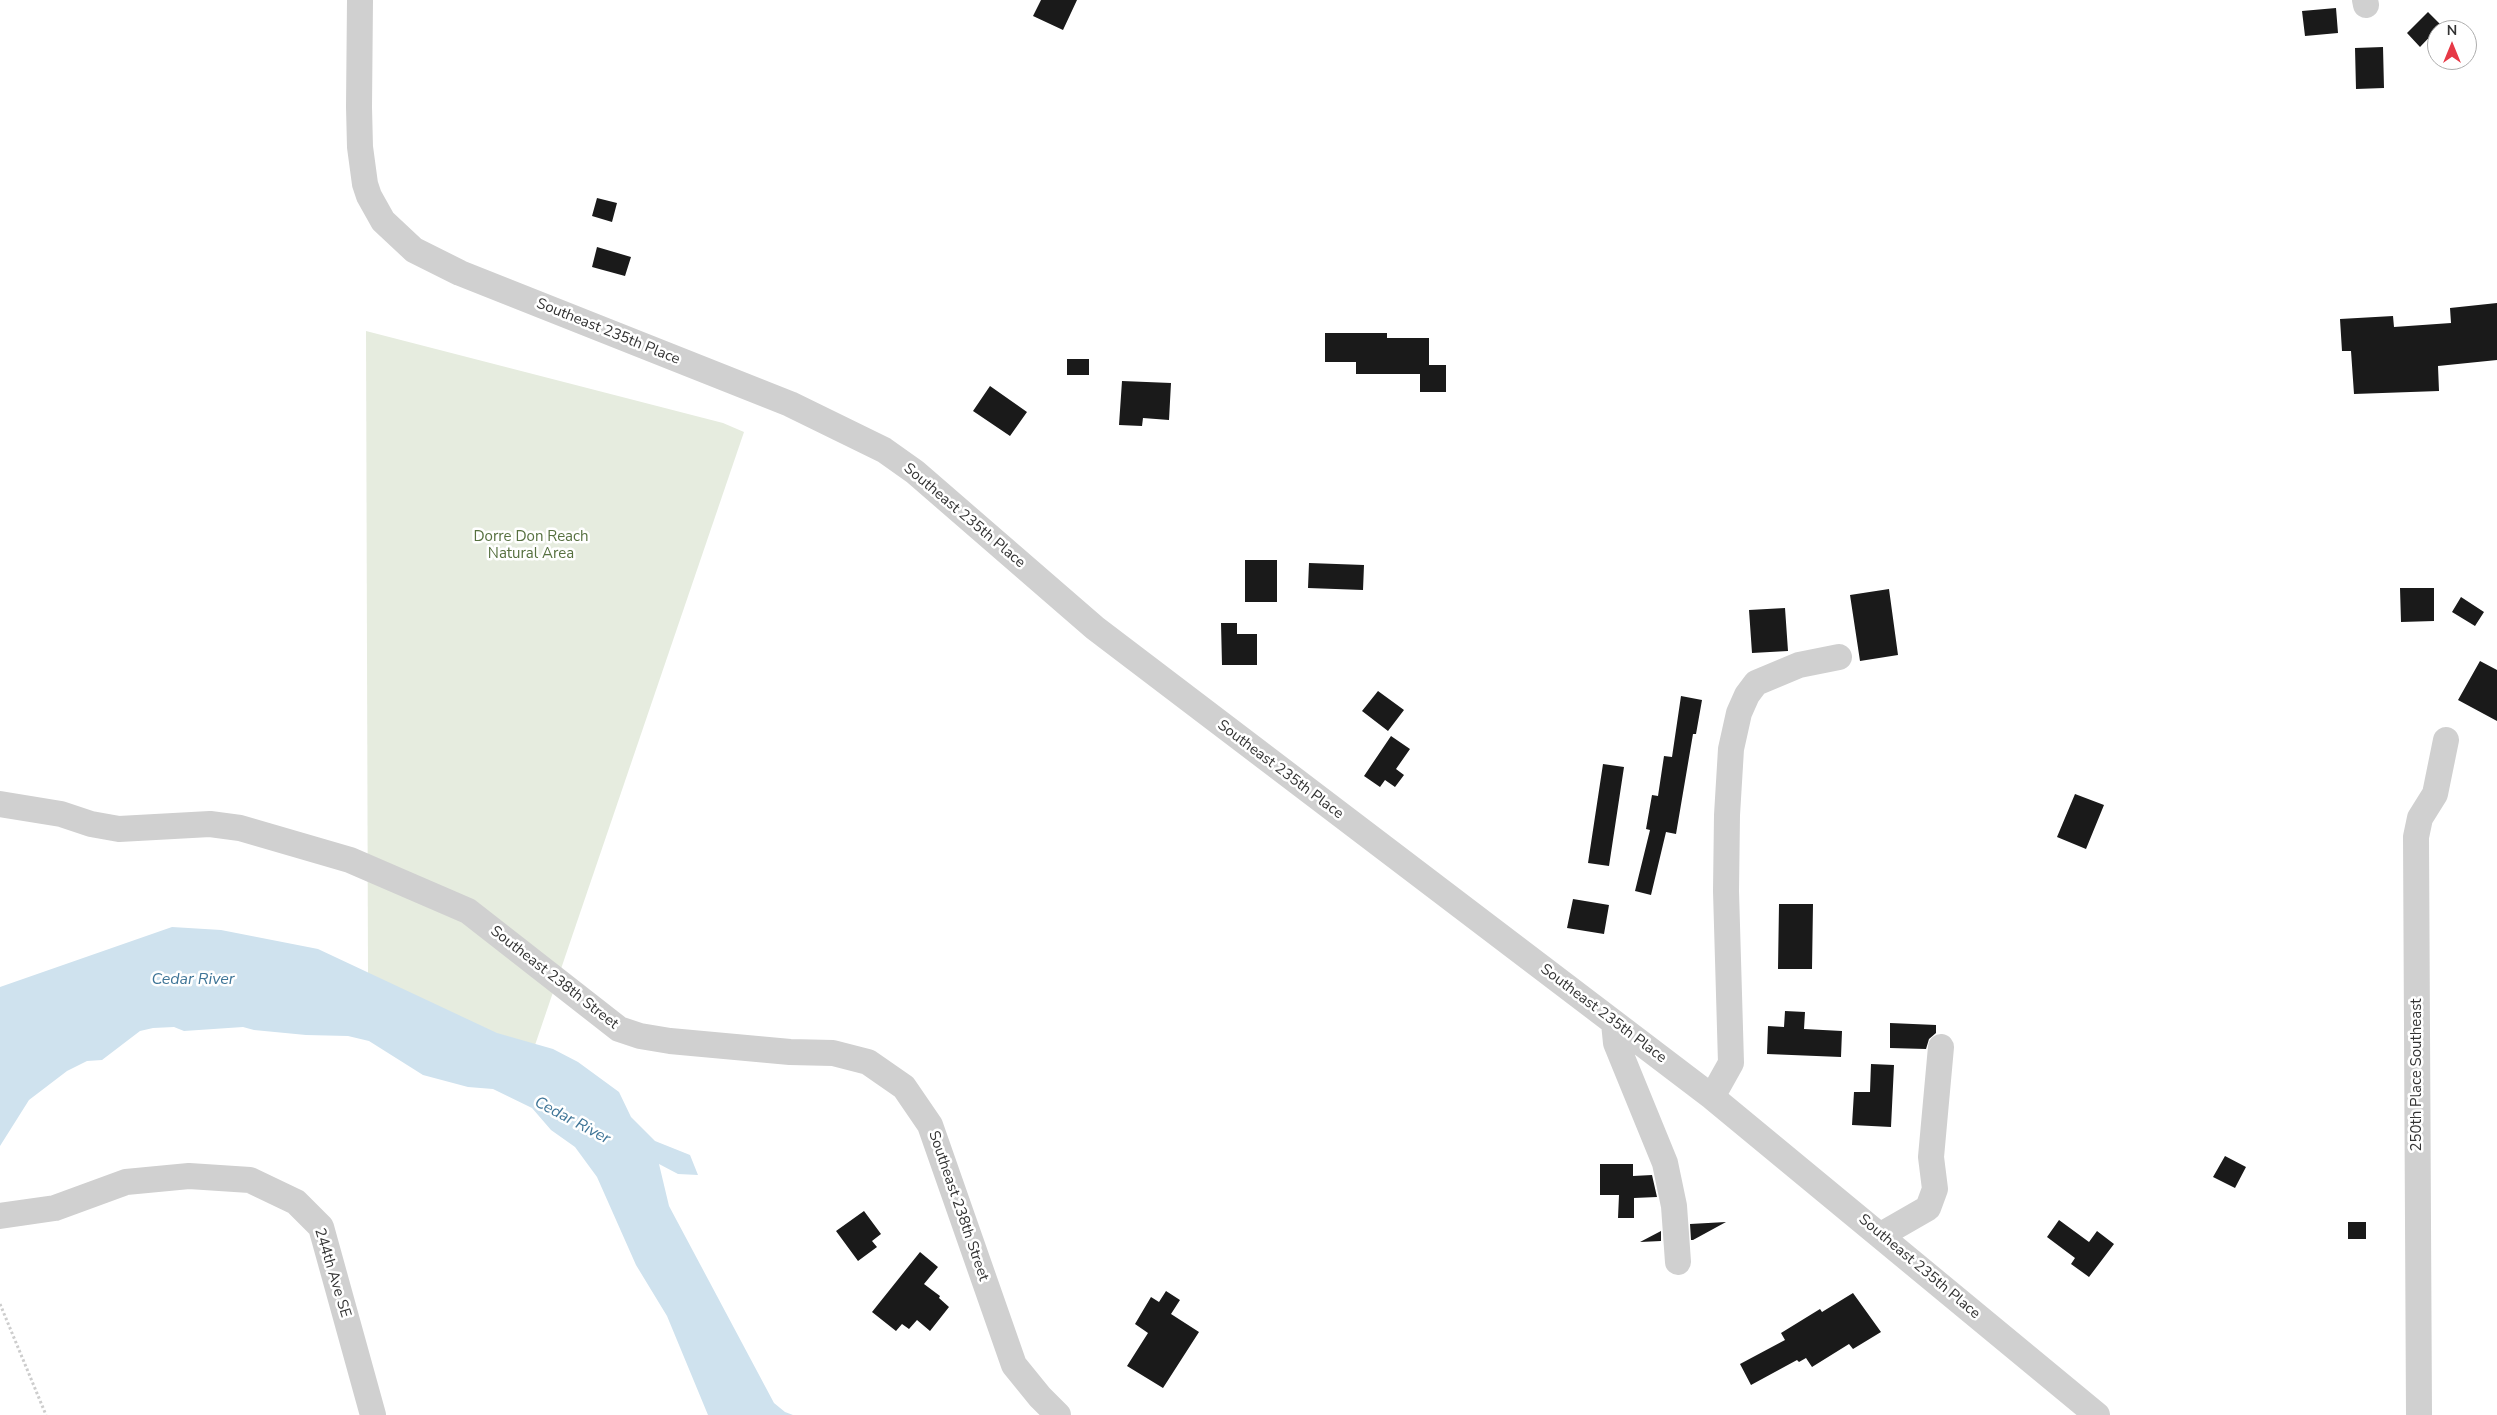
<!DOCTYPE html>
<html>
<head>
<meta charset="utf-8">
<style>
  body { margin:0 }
  #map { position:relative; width:2497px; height:1415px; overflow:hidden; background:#fff; font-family:"Nunito Sans",sans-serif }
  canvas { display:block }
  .north { position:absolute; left:2427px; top:20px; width:50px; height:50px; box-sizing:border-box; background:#fff; border:1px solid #adadad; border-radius:50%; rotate:0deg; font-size:14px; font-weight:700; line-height:20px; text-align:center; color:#333 }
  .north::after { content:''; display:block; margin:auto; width:18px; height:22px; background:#e63946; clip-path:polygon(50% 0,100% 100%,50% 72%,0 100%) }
</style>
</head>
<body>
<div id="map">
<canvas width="2497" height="1415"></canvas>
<div class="north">N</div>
</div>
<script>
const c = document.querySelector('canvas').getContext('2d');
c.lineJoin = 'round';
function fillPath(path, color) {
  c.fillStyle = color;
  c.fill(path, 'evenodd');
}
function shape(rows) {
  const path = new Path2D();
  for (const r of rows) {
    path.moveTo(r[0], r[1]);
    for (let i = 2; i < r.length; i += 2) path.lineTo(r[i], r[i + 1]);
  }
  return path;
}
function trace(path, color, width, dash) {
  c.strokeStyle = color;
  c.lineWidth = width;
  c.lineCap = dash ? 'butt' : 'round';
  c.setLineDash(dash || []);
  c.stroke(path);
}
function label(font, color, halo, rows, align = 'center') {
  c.font = font + ' "Nunito Sans",sans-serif';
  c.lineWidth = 5;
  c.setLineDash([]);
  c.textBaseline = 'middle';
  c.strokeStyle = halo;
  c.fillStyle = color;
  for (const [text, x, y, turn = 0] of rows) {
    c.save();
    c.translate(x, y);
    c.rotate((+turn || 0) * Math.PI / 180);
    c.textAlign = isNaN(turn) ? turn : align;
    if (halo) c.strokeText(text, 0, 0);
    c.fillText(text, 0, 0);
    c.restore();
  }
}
fillPath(shape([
  [366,331,723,423,744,432,534,1048,499,1038,368,975]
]), '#e6ecdf');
fillPath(shape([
  [172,927,221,930,318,949,497,1033,553,1049,578,1062,619,1092,631,1117,655,1141,690,1155,698,1175,678,1174,659,1164,669,1206,774,1403,785,1412,793,1415,708,1415,667,1316,636,1265,597,1177,575,1147,551,1130,532,1108,493,1089,468,1087,423,1075,369,1041,348,1036,306,1035,254,1030,243,1027,184,1031,174,1027,153,1028,140,1031,102,1060,87,1061,67,1071,29,1100,0,1146,0,987]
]), '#cfe2ee');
fillPath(shape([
  [1041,0,1077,0,1063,30,1033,16],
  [2336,8,2338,33,2305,36,2302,11],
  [2428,12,2441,25,2420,47,2407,33],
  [2383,47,2384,88,2356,89,2355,48],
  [597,198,617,203,612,222,592,216],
  [597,247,631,257,625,276,592,267],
  [2497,303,2497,360,2438,366,2439,391,2354,394,2351,351,2342,351,2340,319,2393,316,2394,327,2451,323,2450,308],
  [1325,333,1387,333,1387,338,1429,338,1429,365,1446,365,1446,392,1420,392,1420,374,1356,374,1356,362,1325,362],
  [1067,359,1089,359,1089,375,1067,375],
  [1122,381,1171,383,1169,420,1143,418,1142,426,1119,425],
  [990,386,1027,412,1010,436,973,411],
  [1245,560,1277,560,1277,602,1245,602],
  [1309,563,1364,565,1363,590,1308,588],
  [2400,588,2434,588,2434,621,2401,622],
  [1889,589,1898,655,1860,661,1850,595],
  [2461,597,2484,612,2475,626,2452,612],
  [1785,608,1788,651,1752,653,1749,610],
  [1221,623,1237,623,1237,634,1257,634,1257,665,1222,665],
  [2480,661,2497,670,2497,721,2458,700],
  [1378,691,1404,710,1388,731,1362,711],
  [1681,696,1702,700,1696,734,1693,734,1676,834,1666,832,1651,895,1635,891,1650,830,1646,829,1652,795,1658,796,1664,756,1672,757],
  [1391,736,1410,749,1396,769,1404,775,1395,787,1385,780,1380,787,1364,776],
  [1603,764,1624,767,1609,866,1588,863],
  [2075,794,2104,805,2086,849,2057,837],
  [1573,899,1609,905,1604,934,1567,928],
  [1779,904,1813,904,1812,969,1778,969],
  [1785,1011,1805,1012,1804,1029,1842,1031,1841,1057,1767,1054,1768,1026,1784,1027],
  [1890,1023,1936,1025,1936,1033,1929,1039,1926,1049,1890,1048],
  [1871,1064,1894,1065,1891,1127,1852,1125,1854,1092,1870,1092],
  [2225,1156,2246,1167,2235,1188,2213,1177],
  [1600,1164,1633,1164,1633,1176,1652,1175,1657,1197,1634,1198,1634,1218,1618,1218,1619,1195,1600,1195],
  [864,1211,881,1234,872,1241,877,1247,858,1261,836,1231],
  [2059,1220,2089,1242,2097,1231,2114,1244,2089,1277,2071,1264,2075,1258,2047,1237],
  [1726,1222,1693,1240,1691,1240,1690,1224],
  [2348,1222,2366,1222,2366,1239,2348,1239],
  [1661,1231,1661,1241,1640,1242],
  [920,1252,938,1267,924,1284,940,1296,939,1298,949,1307,930,1331,917,1320,909,1329,902,1324,896,1331,872,1312],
  [1166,1291,1180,1300,1171,1314,1199,1332,1163,1388,1127,1366,1148,1333,1135,1324,1151,1297,1159,1302],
  [1853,1293,1881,1332,1853,1349,1849,1344,1812,1367,1806,1358,1799,1362,1797,1360,1751,1385,1740,1364,1785,1340,1781,1333,1820,1309,1822,1312]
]), '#1a1a1a');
trace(shape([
  [0,1304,46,1415]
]), '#cdcdcd', 3, [2.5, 2.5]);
trace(shape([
  [360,0,359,107,360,147,365,184,369,196,383,221,414,250,460,273,790,404,884,450,915,472,1095,628,1712,1097,2097,1415],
  [2365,0,2366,5],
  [0,804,61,814,91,824,119,829,210,824,240,828,350,860,468,911,619,1029,640,1036,670,1041,790,1052,833,1053,868,1062,904,1087,930,1125,1014,1365,1040,1397,1058,1415],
  [1614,1023,1616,1043,1665,1163,1674,1206,1678,1262],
  [1712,1097,1731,1063,1726,891,1727,815,1731,749,1739,713,1747,695,1756,683,1799,665,1839,657],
  [0,1216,55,1208,126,1182,189,1176,250,1180,296,1202,321,1227,373,1415],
  [1881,1235,1928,1208,1935,1189,1931,1157,1941,1047],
  [2419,1415,2416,837,2420,818,2435,794,2446,740]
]), '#d0d0d0', 26);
label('15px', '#333', '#fff', [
  ["Southeast 235th Place",608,332,22],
  ["Southeast 235th Place",964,516,40],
  ["Southeast 235th Place",1280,770,37],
  ["Southeast 238th Street",554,978,38],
  ["Southeast 235th Place",1603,1014,37],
  ["250th Place Southeast",2417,1075,-90],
  ["Southeast 238th Street",958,1206,71],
  ["Southeast 235th Place",1919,1267,40],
  ["244th Ave SE",332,1273,73]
]);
label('15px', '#56703f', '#fff', [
  ["Dorre Don Reach",531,537],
  ["Natural Area",531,554]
]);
label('italic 16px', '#3f7597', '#fff', [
  ["Cedar River",193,980],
  ["Cedar River",572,1121,28]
]);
</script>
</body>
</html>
